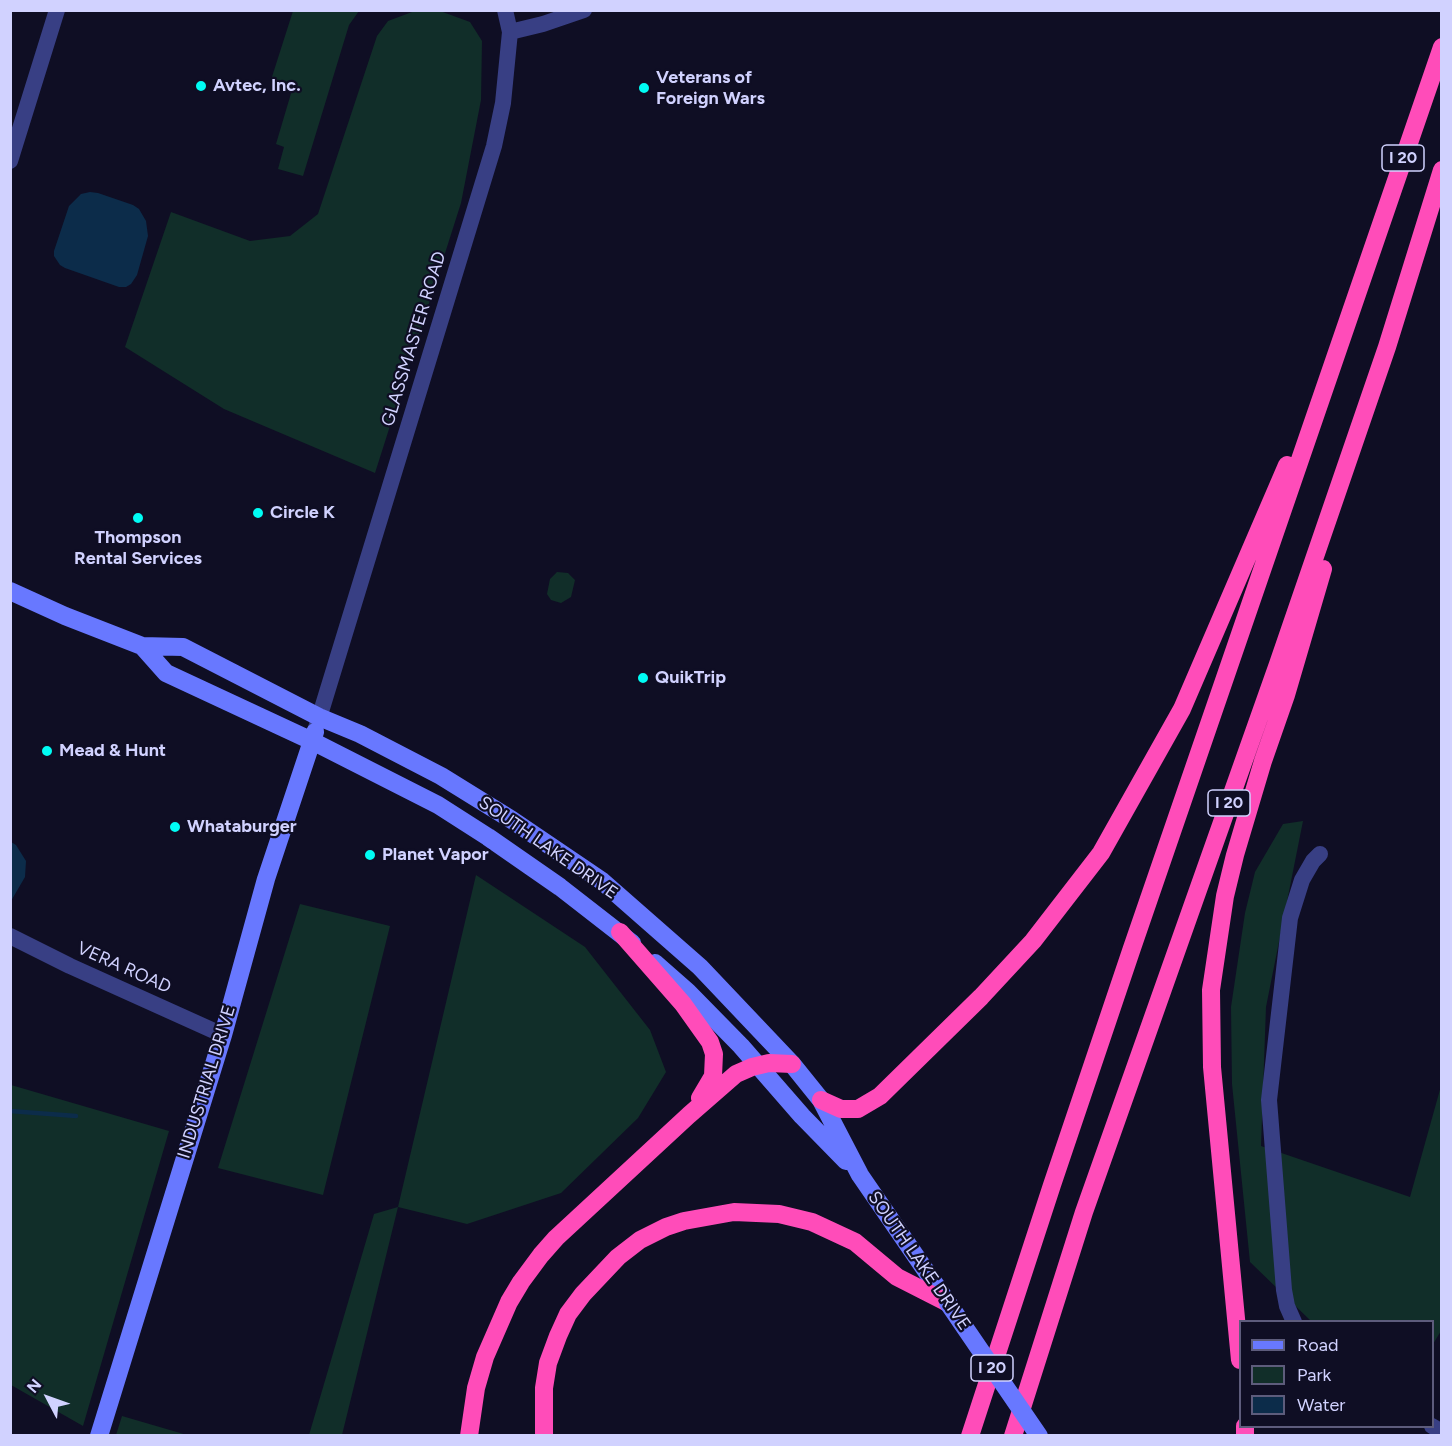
<!DOCTYPE html>
<html>
<head>
<meta charset="utf-8">
<style>
  body { margin:0 }
  #map { position:relative; width:1452px; height:1446px; overflow:hidden; background:#0f0e24; font-family:Figtree,sans-serif }
  canvas { display:block }
  .frame { position:absolute; inset:0; border:12px solid #d1d2ff; pointer-events:none }
  .legend { position:absolute; left:1239px; top:1320px; width:195px; height:108px; box-sizing:border-box; background:#0f0e24; border:2px solid #5d5c7c; margin:0; padding:8px 10px; list-style:none; font-size:18px; color:#d1d2ff }
  .legend li { display:flex; align-items:center; gap:12px; height:30px }
  .legend b { width:30px; border:2px solid #5d5c7c }
  .north { position:absolute; left:18px; top:1368px; width:60px; height:60px; -webkit-text-stroke:4px #0f0e24; paint-order:stroke; rotate:311deg; font-size:16px; font-weight:700; line-height:24px; text-align:center; color:#d1d2ff }
  .north::after { content:''; display:block; margin:auto; width:21px; height:27px; background:#d1d2ff; clip-path:polygon(50% 0,100% 100%,50% 72%,0 100%) }
</style>
</head>
<body>
<div id="map">
<canvas width="1452" height="1446"></canvas>
<div class="frame"></div>
<ul class="legend">
<li><b style="height:8px;background:#6878ff"></b>Road</li>
<li><b style="height:16px;background:#112e29"></b>Park</li>
<li><b style="height:16px;background:#0c2c4a"></b>Water</li>
</ul>
<div class="north">N</div>
</div>
<script>
const c = document.querySelector('canvas').getContext('2d');
c.lineJoin = 'round';
function fillPath(path, color) {
  c.fillStyle = color;
  c.fill(path, 'evenodd');
}
function shape(rows) {
  const path = new Path2D();
  for (const r of rows) {
    path.moveTo(r[0], r[1]);
    for (let i = 2; i < r.length; i += 2) path.lineTo(r[i], r[i + 1]);
  }
  return path;
}
function trace(path, color, width, dash) {
  c.strokeStyle = color;
  c.lineWidth = width;
  c.lineCap = dash ? 'butt' : 'round';
  c.setLineDash(dash || []);
  c.stroke(path);
}
function label(font, color, halo, rows, align = 'center') {
  c.font = font + ' Figtree,sans-serif';
  c.lineWidth = 4.5;
  c.setLineDash([]);
  c.textBaseline = 'middle';
  c.strokeStyle = halo;
  c.fillStyle = color;
  for (const [text, x, y, turn = 0] of rows) {
    c.save();
    c.translate(x, y);
    c.rotate((+turn || 0) * Math.PI / 180);
    c.textAlign = isNaN(turn) ? turn : align;
    if (halo) c.strokeText(text, 0, 0);
    c.fillText(text, 0, 0);
    c.restore();
  }
}
fillPath(shape([
  [293,11,359,11,349,25,303,176,278,169,284,147,276,144,292,90,270,83],
  [440,11,470,22,482,41,481,100,461,203,375,473,224,409,125,347,171,212,250,241,290,236,318,214,377,36,388,21,412,12],
  [557,572,568,573,575,580,571,597,561,603,551,600,547,594,550,579],
  [1303,821,1266,1007,1261,1146,1410,1197,1441,1086,1441,1331,1433,1344,1432,1322,1311,1321,1250,1262,1232,1084,1231,1007,1245,913,1255,872,1283,824],
  [476,875,585,947,650,1030,666,1072,638,1118,561,1193,467,1224,398,1207,342,1435,309,1435,374,1214,398,1207],
  [300,904,390,926,323,1195,218,1168],
  [11,1085,169,1131,83,1426,11,1385],
  [122,1416,187,1435,116,1435]
]), '#112e29');
fillPath(shape([
  [90,192,98,193,133,205,139,209,146,221,148,236,137,275,131,284,126,287,119,287,65,268,60,265,54,256,54,251,69,206,81,194],
  [11,842,16,845,26,861,25,877,11,901]
]), '#0c2c4a');
trace(shape([
  [10,1111,76,1116]
]), '#0c2c4a', 4.5);
trace(shape([
  [505,10,510,32],
  [10,161,57,10],
  [316,728,494,146,503,103,510,32,543,24,584,10],
  [10,936,70,966,223,1035],
  [1294,1322,1287,1306,1284,1290,1269,1100,1290,918,1302,880,1313,861,1320,854],
  [1432,1426,1442,1432]
]), '#383f84', 16);
trace(shape([
  [10,591,65,616,142,646,183,647,319,717,360,734,441,776,512,820,602,881,700,967,792,1064,821,1100,860,1175,948,1303],
  [142,646,166,673,312,741,438,805,488,837,560,887,632,943],
  [655,963,688,992,741,1046,802,1116,846,1161],
  [99,1436,223,1035,266,879,315,732]
]), '#6878ff', 18);
trace(shape([
  [620,932,683,1004,710,1042,714,1054,713,1076,700,1098],
  [821,1100,841,1109,858,1109,880,1096,981,997,1033,941,1101,853,1182,709,1287,465],
  [1240,1360,1212,1067,1211,990,1225,896,1235,855,1263,761,1286,695,1323,569],
  [469,1436,476,1388,485,1357,509,1302,521,1282,541,1255,556,1238,689,1115,736,1074,752,1067,769,1063,792,1064],
  [544,1436,544,1388,548,1363,558,1336,568,1314,583,1294,618,1257,640,1240,666,1227,684,1221,734,1212,779,1214,812,1222,855,1242,897,1277,948,1303],
  [970,1436,1052,1185,1132,948,1442,47],
  [1013,1436,1084,1212,1278,664,1387,347,1442,170],
  [1245,1436,1245,1426]
]), '#ff4cb9', 18);
trace(shape([
  [948,1303,1039,1436]
]), '#6878ff', 18);
for (const [x, y, r, color] of [
  [201,86,6,"#00fcf4"],
  [644,88,6,"#00fcf4"],
  [258,513,6,"#00fcf4"],
  [138,518,6,"#00fcf4"],
  [643,678,6,"#00fcf4"],
  [47,751,6,"#00fcf4"],
  [175,827,6,"#00fcf4"],
  [370,855,6,"#00fcf4"]
]) {
  const dot = new Path2D();
  dot.arc(x, y, r, 0, 2 * Math.PI);
  c.fillStyle = color;
  c.fill(dot);
  trace(dot, '#0f0e24', 2);
}
for (const [x, y, w] of [
  [1403,158,42],
  [1229,803,42],
  [992,1368,42]
]) {
  const box = new Path2D();
  box.roundRect(x - w / 2, y - 13, w, 26, 4.5);
  c.fillStyle = '#0f0e24';
  c.fill(box);
  trace(box, '#d1d2ff', 1.5);
}
label('bold 16px', '#d1d2ff', null, [
  ["I 20",1403,158],
  ["I 20",1229,803],
  ["I 20",992,1368]
]);
label('bold 18px', '#d1d2ff', '#0f0e24', [
  ["Veterans of",656,78],
  ["Foreign Wars",656,99],
  ["Avtec, Inc.",213,86],
  ["Circle K",270,513],
  ["Thompson",138,538,"center"],
  ["Rental Services",138,559,"center"],
  ["QuikTrip",655,678],
  ["Mead & Hunt",59,751],
  ["Whataburger",187,827],
  ["Planet Vapor",382,855]
], 'left');
label('18px', '#d1d2ff', '#0f0e24', [
  ["GLASSMASTER ROAD",414,339,-73],
  ["SOUTH LAKE DRIVE",548,848,35],
  ["VERA ROAD",124,968,24],
  ["INDUSTRIAL DRIVE",207,1082,-73],
  ["SOUTH LAKE DRIVE",919,1261,55]
]);
</script>
</body>
</html>
